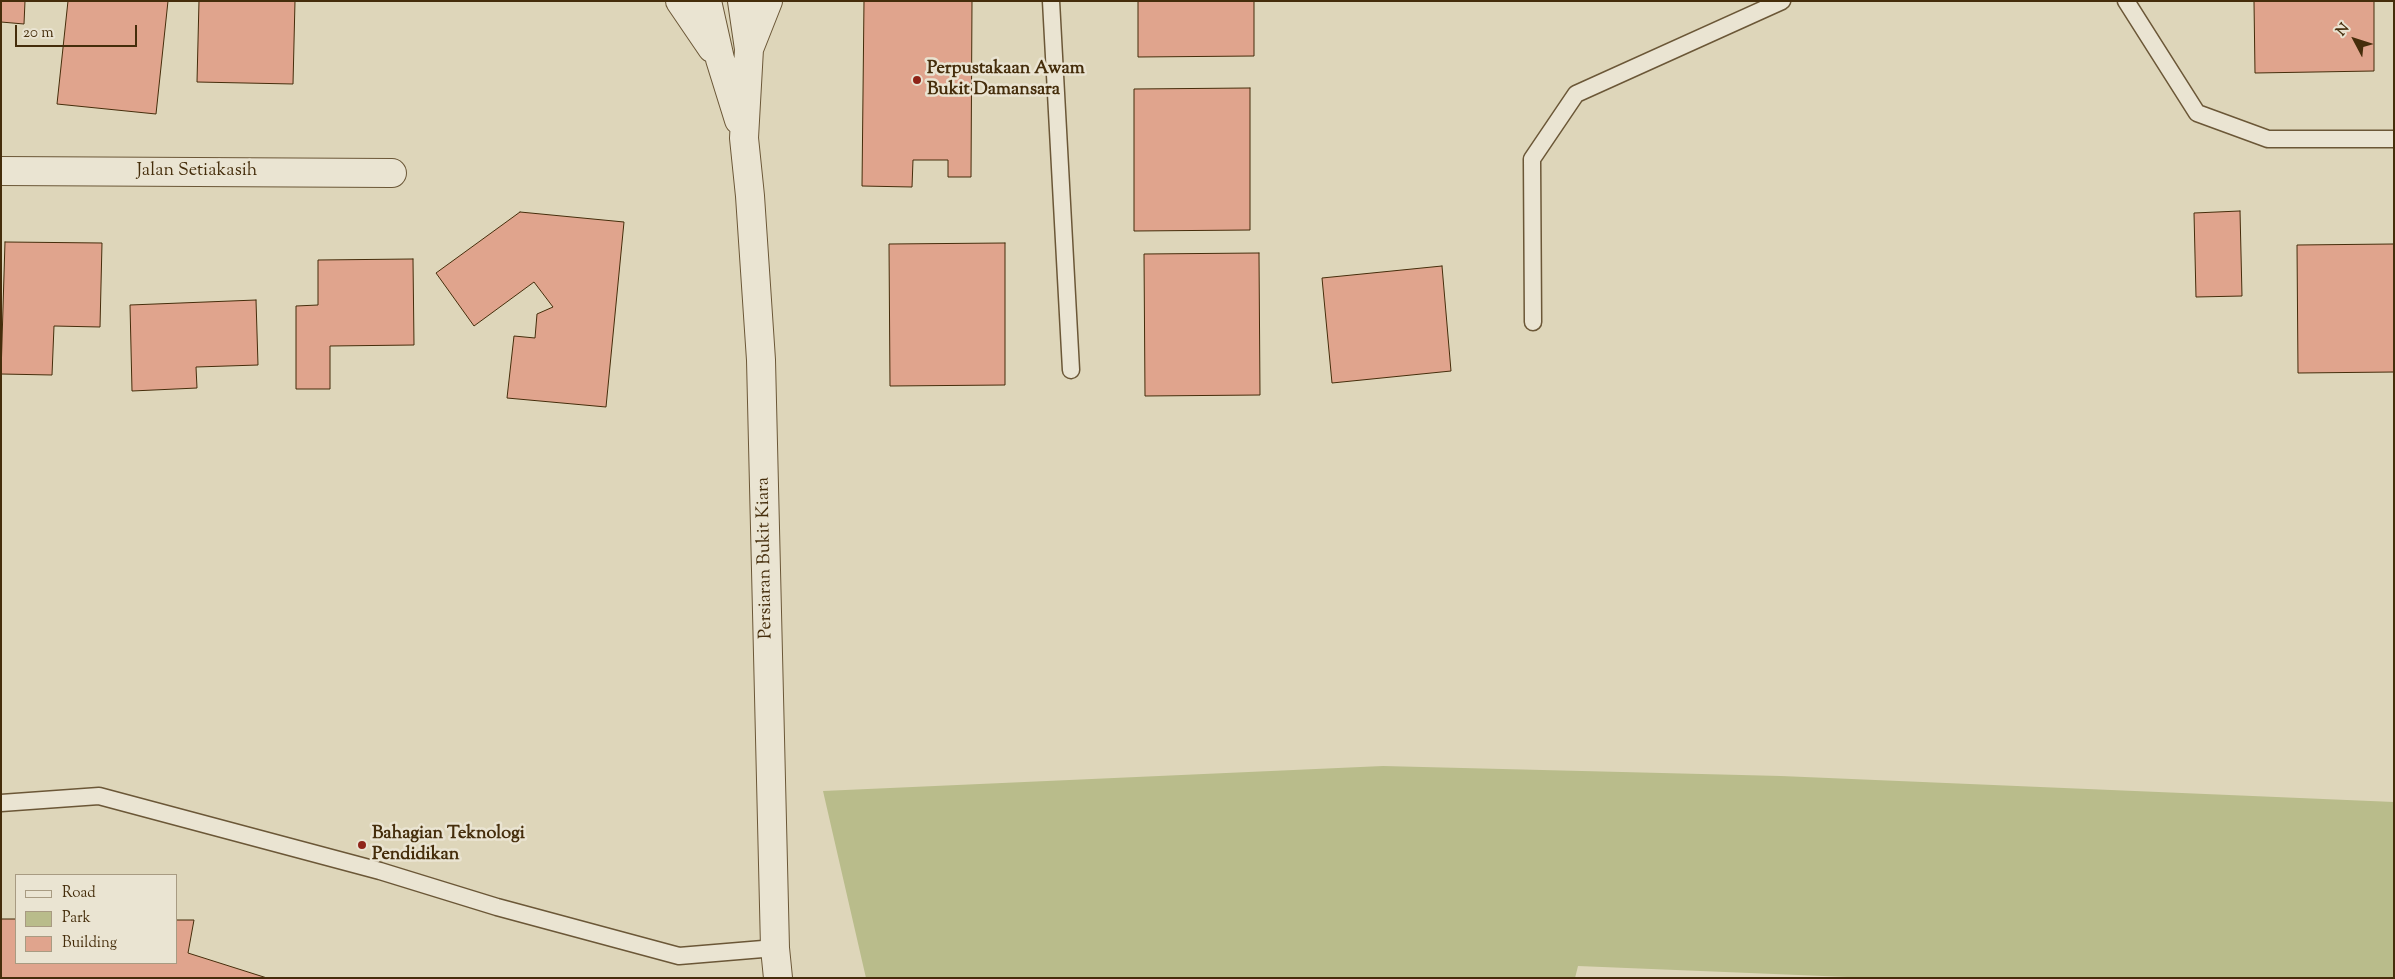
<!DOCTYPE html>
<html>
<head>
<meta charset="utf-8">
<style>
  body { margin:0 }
  #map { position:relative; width:2395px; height:979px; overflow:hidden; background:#ded6ba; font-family:"Sorts Mill Goudy",serif }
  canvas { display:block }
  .frame { position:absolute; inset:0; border:2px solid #452d0b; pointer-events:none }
  .legend { position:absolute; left:15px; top:874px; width:162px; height:90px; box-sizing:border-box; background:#eae4d2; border:1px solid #a89b82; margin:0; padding:6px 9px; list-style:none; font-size:15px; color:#452d0b }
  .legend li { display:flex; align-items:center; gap:10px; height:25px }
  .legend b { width:25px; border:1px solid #a89b82 }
  .north { position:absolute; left:2330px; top:15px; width:50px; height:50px; -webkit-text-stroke:4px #eae4d2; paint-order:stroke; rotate:310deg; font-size:14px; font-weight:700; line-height:20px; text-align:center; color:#452d0b }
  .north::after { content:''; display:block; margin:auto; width:18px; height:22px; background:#452d0b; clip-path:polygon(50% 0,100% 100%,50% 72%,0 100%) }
  .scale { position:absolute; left:15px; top:25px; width:122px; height:22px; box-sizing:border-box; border:2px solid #452d0b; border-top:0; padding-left:6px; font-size:15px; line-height:18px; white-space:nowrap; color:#452d0b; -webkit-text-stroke:4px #eae4d2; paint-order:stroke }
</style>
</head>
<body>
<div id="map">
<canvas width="2395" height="979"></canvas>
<div class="frame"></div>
<ul class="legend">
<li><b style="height:6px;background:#eae4d2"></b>Road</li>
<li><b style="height:14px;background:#b9bc8b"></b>Park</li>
<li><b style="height:14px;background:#e0a48d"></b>Building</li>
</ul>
<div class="north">N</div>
<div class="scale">20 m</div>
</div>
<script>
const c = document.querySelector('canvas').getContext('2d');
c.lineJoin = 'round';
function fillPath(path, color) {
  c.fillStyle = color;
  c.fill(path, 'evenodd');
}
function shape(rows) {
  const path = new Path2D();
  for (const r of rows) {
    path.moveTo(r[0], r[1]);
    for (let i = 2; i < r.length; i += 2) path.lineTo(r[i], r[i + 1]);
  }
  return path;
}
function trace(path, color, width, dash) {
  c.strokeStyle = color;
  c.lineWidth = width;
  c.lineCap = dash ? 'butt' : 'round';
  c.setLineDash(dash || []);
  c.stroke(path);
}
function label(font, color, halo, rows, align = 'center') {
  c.font = font + ' "Sorts Mill Goudy",serif';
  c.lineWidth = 5;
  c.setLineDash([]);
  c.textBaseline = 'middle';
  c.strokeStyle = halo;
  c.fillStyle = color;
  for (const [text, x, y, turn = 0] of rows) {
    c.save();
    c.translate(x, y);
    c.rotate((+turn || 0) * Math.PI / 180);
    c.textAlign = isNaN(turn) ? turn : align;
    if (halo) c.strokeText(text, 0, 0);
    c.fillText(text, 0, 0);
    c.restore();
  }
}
fillPath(shape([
  [1383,766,1781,776,2394,802,2394,978,1872,978,1578,966,1575,978,866,978,823,791]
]), '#b9bc8b');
const building = shape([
  [1,1,25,1,24,24,1,22,1,1],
  [68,1,168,1,156,114,57,104,68,1],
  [199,1,295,1,293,84,197,82,199,1],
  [864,1,972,1,971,177,948,177,948,160,913,160,912,187,862,186,864,1],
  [1138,1,1254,1,1254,56,1138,57,1138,1],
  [2254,1,2374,1,2374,71,2255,73,2254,1],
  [1250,88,1250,230,1134,231,1134,89,1250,88],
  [2240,211,2242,296,2196,297,2194,213,2240,211],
  [520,212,624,222,606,407,507,398,514,336,535,338,537,314,553,307,534,282,474,326,436,273,520,212],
  [5,242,102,243,100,327,54,326,52,375,1,374,5,242],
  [1005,243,1005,385,890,386,889,244,1005,243],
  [2394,244,2394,372,2298,373,2297,245,2394,244],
  [1259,253,1260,395,1145,396,1144,254,1259,253],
  [413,259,414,345,330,346,330,389,296,389,296,306,318,305,318,260,413,259],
  [1442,266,1451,371,1332,383,1322,278,1442,266],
  [256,300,258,365,196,367,197,388,132,391,130,305,256,300],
  [1,919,16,919,16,963,176,963,176,920,194,920,188,953,267,978,1,978,1,919]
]);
fillPath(building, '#e0a48d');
trace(building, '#452d0b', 1);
const service = shape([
  [1051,1,1071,370],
  [2126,1,2197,113,2268,139,2394,139],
  [1533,322,1532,159,1576,94,1782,1],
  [1,803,99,796,380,871,497,907,679,956,775,948]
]);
const minor = shape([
  [1,171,392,173]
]);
const tertiary = shape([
  [680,1,712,48],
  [707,1,720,59,739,120],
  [742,1,749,49,744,138,750,196,761,360,775,948,778,978],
  [749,49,768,1]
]);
trace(service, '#6b5737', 19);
trace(minor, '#6b5737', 30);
trace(tertiary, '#6b5737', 30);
trace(service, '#eae4d2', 16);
trace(minor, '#eae4d2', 28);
trace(tertiary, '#eae4d2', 28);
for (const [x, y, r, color] of [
  [917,80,5,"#8f2418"],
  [362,845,5,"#8f2418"]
]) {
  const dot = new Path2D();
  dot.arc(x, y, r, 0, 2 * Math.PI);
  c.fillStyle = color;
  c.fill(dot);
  trace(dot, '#eae4d2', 2);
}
label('bold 18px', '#452d0b', '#eae4d2', [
  ["Perpustakaan Awam",927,70],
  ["Bukit Damansara",927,91],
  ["Bahagian Teknologi",372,835],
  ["Pendidikan",372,856]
], 'left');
label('18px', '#452d0b', '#eae4d2', [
  ["Jalan Setiakasih",197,172],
  ["Persiaran Bukit Kiara",766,558,-91]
]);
</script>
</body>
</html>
